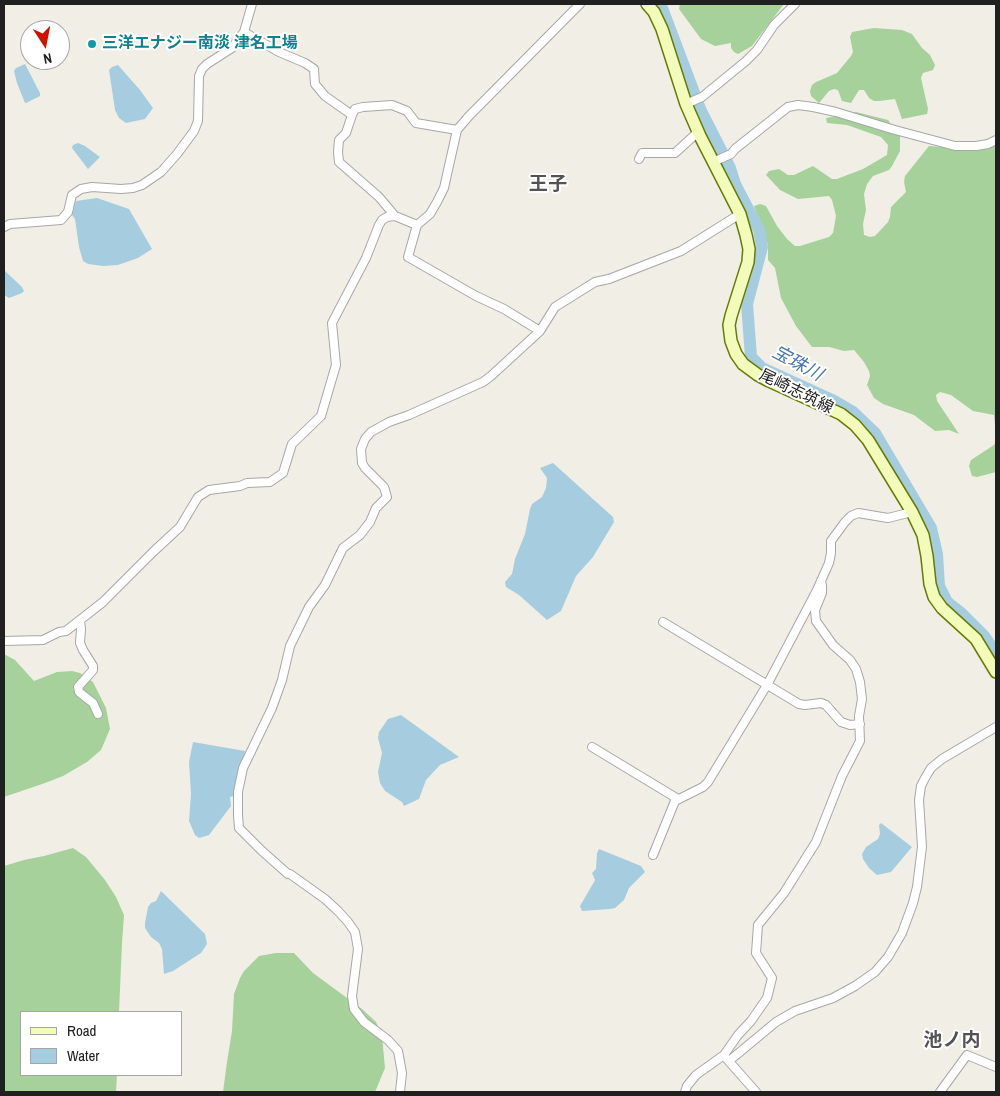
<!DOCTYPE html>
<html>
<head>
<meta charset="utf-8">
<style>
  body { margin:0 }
  #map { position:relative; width:1000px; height:1096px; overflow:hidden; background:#f1eee6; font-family:"Archivo Narrow",sans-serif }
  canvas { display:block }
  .frame { position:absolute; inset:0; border:5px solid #202020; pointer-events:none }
  .legend { position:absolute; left:20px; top:1011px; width:162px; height:65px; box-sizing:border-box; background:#fff; border:1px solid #a6a6a6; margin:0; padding:6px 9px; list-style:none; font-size:15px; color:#202020 }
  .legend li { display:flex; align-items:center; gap:10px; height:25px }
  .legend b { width:25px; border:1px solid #a6a6a6 }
  .north { position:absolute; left:20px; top:20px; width:50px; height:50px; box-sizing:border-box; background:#fff; border:1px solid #a6a6a6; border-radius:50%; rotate:169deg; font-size:14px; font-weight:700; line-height:20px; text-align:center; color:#202020 }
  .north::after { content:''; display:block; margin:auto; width:18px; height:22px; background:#d01100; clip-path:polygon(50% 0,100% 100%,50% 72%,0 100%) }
</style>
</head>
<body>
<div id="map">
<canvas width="1000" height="1096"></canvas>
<div class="frame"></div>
<ul class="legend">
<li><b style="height:6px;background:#f2fbba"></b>Road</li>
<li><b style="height:14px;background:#a6cddf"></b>Water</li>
</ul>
<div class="north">N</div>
</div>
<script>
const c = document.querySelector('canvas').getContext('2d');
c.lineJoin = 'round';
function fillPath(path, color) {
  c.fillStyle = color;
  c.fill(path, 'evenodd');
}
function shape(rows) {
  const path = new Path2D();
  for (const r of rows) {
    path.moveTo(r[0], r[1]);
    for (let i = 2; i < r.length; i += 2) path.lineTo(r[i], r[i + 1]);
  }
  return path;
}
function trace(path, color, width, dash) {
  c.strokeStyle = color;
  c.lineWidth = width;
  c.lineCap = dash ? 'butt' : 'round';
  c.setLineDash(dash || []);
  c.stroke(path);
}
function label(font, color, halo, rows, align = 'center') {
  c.font = font + ' "Archivo Narrow","Noto Sans JP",sans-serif';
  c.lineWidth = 4;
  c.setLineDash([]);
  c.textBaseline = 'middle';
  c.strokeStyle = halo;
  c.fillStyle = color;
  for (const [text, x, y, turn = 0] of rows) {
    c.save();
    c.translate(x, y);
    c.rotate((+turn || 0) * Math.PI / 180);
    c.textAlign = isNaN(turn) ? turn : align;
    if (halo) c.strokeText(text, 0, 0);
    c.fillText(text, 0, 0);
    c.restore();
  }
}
fillPath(shape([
  [680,4,784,4,752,46,738,54,734,52,731,48,731,43,715,46,701,39,679,9],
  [874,28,902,30,912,34,922,48,930,55,935,65,933,70,923,73,921,78,928,109,927,114,902,119,895,99,879,101,874,101,869,98,864,90,859,90,851,103,842,101,838,90,834,89,829,91,819,103,811,96,810,91,812,85,816,82,837,73,851,56,853,52,850,37,852,32],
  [856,112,888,120,900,136,900,151,892,166,889,170,873,176,867,184,864,194,866,210,863,224,864,235,870,237,875,236,888,222,890,217,891,207,906,192,904,182,905,176,929,146,975,150,996,145,996,437,994,415,973,411,951,395,940,392,936,395,937,401,959,434,949,430,935,431,914,415,883,404,874,398,867,385,870,376,869,371,864,362,854,350,844,351,829,347,812,347,796,326,781,298,775,268,768,260,768,245,754,206,760,204,766,206,777,226,787,239,795,246,800,246,829,237,833,233,836,216,832,200,829,196,798,199,780,190,766,175,769,171,779,169,788,175,794,175,813,166,832,179,837,179,863,169,887,155,888,145,881,137,847,125,827,123,826,118],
  [996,441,996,472,977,477,972,476,969,466,971,460,994,445],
  [4,654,15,660,34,681,57,672,72,671,80,673,93,682,106,708,110,729,101,750,87,762,63,776,45,783,4,797],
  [73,848,86,857,105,880,116,897,124,915,122,943,119,1012,21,1012,21,1075,117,1075,116,1092,4,1092,4,866,24,860,44,856],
  [276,953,294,953,313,973,362,1009,376,1022,382,1036,385,1068,375,1092,223,1092,227,1062,232,1031,234,994,240,978,244,971,259,956]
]), '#a6d19a');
fillPath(shape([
  [25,64,40,93,40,96,26,103,25,103,17,83,14,71,16,68],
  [118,65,140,90,153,108,145,119,126,123,119,118,115,110,109,70,112,67],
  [78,143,85,146,100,157,88,169,72,148,73,145],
  [97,198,129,209,152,249,138,258,118,265,103,266,88,264,83,261,79,247,75,219,72,215,76,201],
  [4,270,22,287,24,291,22,293,9,298,4,295],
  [553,463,613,517,614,522,593,557,576,576,561,611,547,620,519,595,506,587,505,582,512,574,515,559,525,534,530,509,532,504,542,497,546,488,547,478,540,468],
  [401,715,459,757,440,765,426,780,419,799,404,806,402,802,385,791,380,783,378,772,382,753,378,738,379,732,388,719],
  [193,742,245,751,238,787,235,796,230,797,231,806,209,835,199,838,195,835,189,821,191,794,189,762],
  [881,823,912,847,891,872,877,875,869,868,863,859,862,854,866,847,878,839,880,834,879,825],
  [599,849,641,866,645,872,629,888,624,900,615,908,610,909,582,911,580,906,594,882,595,880,592,873,596,869,597,853],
  [161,891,205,934,207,944,201,953,173,971,164,974,162,949,159,943,151,937,145,928,145,923,148,907,151,903,156,901]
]), '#a6cddf');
trace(shape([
  [659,4,662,8,701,111,730,168,735,184,759,230,762,247,747,304,751,357,762,368,834,401,853,412,875,433,931,528,937,554,939,586,947,602,961,613,984,636,996,653]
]), '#a6cddf', 12);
const street = shape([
  [244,32,279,52,305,63,314,69,315,84,325,96,352,115],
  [686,104,702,97,746,61,757,50,774,25,795,4],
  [639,159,642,153,675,153,698,132],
  [713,162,731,154,735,149,788,107,798,105,813,107,836,112,895,130,955,146,976,146,988,144,996,140],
  [395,216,379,197,339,162,338,152,339,140,346,133,352,115,355,109,363,107,392,105,407,111,416,123,457,130],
  [4,227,10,224,61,220,68,212,72,195,81,189,92,187,121,189,133,188,142,185,161,172,177,154,194,131,198,121,199,76,202,69,207,64,232,48,244,32,252,4],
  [540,331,504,309,476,296,408,257,417,225,430,214,437,202,444,188,457,130,469,116,580,4],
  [80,621,81,629,80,643,83,650,93,666,93,670,78,687,79,692,93,703,98,714],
  [663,622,799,704,805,705,821,703,826,705,841,722,850,725,860,724],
  [4,641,43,640,59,632,66,631,103,602,153,552,180,527,198,497,209,490,240,486,247,483,270,482,283,473,292,444,321,416,336,365,332,323,366,258,379,225,382,220,387,217,395,216,417,225],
  [592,747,678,799],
  [653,855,675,801,703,787,708,782,767,685,817,590,829,563,831,553,831,541,845,522,851,516,858,513,888,518,912,512],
  [726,1058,756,1092],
  [729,1061,776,1022,795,1011,833,998,855,986,875,972,888,957,902,933,913,903,917,887,922,847,919,800,921,786,925,778,931,768,942,759,996,727],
  [400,1092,402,1073,398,1051,388,1040,364,1022,354,1009,352,996,358,949,355,932,348,922,338,911,325,899,290,874,288,874,262,851,239,828,238,815,238,792,243,768,272,708,282,680,290,646,309,607,325,585,343,548,360,535,370,522,376,508,387,497,384,487,365,468,362,463,361,449,365,439,371,432,389,422,409,415,483,382,491,376,540,331,555,307,595,282,609,279,681,251,740,214],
  [685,1092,687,1086,696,1075,724,1055,738,1035,751,1021,767,998,772,978,756,953,758,925,784,893,816,842,842,776,860,741,859,716,862,699,860,682,856,669,850,660,833,645,816,621,815,610,822,593,822,586,821,581],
  [940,1092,967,1055,996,1067]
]);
const secondary = shape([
  [647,4,654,12,662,29,686,104,700,136,740,214,746,235,749,249,748,262,731,316,729,325,731,341,736,354,743,364,758,375,769,381,841,414,855,425,868,440,912,512,923,535,927,556,930,584,934,597,942,608,976,639,996,672]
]);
trace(street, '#a7a7a7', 10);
trace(secondary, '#657c02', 14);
trace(street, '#fff', 8);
trace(secondary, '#f2fbba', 11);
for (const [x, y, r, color] of [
  [92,44,5,"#0f9aa8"]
]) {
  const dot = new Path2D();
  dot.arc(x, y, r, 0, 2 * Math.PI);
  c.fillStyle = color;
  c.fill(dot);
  trace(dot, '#fff', 2);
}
label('bold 16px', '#0d838f', '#fff', [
  ["三洋エナジー南淡 津名工場",102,44]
], 'left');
label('16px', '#202020', '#fff', [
  ["尾崎志筑線",796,392,26]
]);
label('italic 18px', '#4975b3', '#fff', [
  ["宝珠川",797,364,28]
]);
label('bold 19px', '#535353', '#fff', [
  ["王子",548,185],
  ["池ノ内",952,1041]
]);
</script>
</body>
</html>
